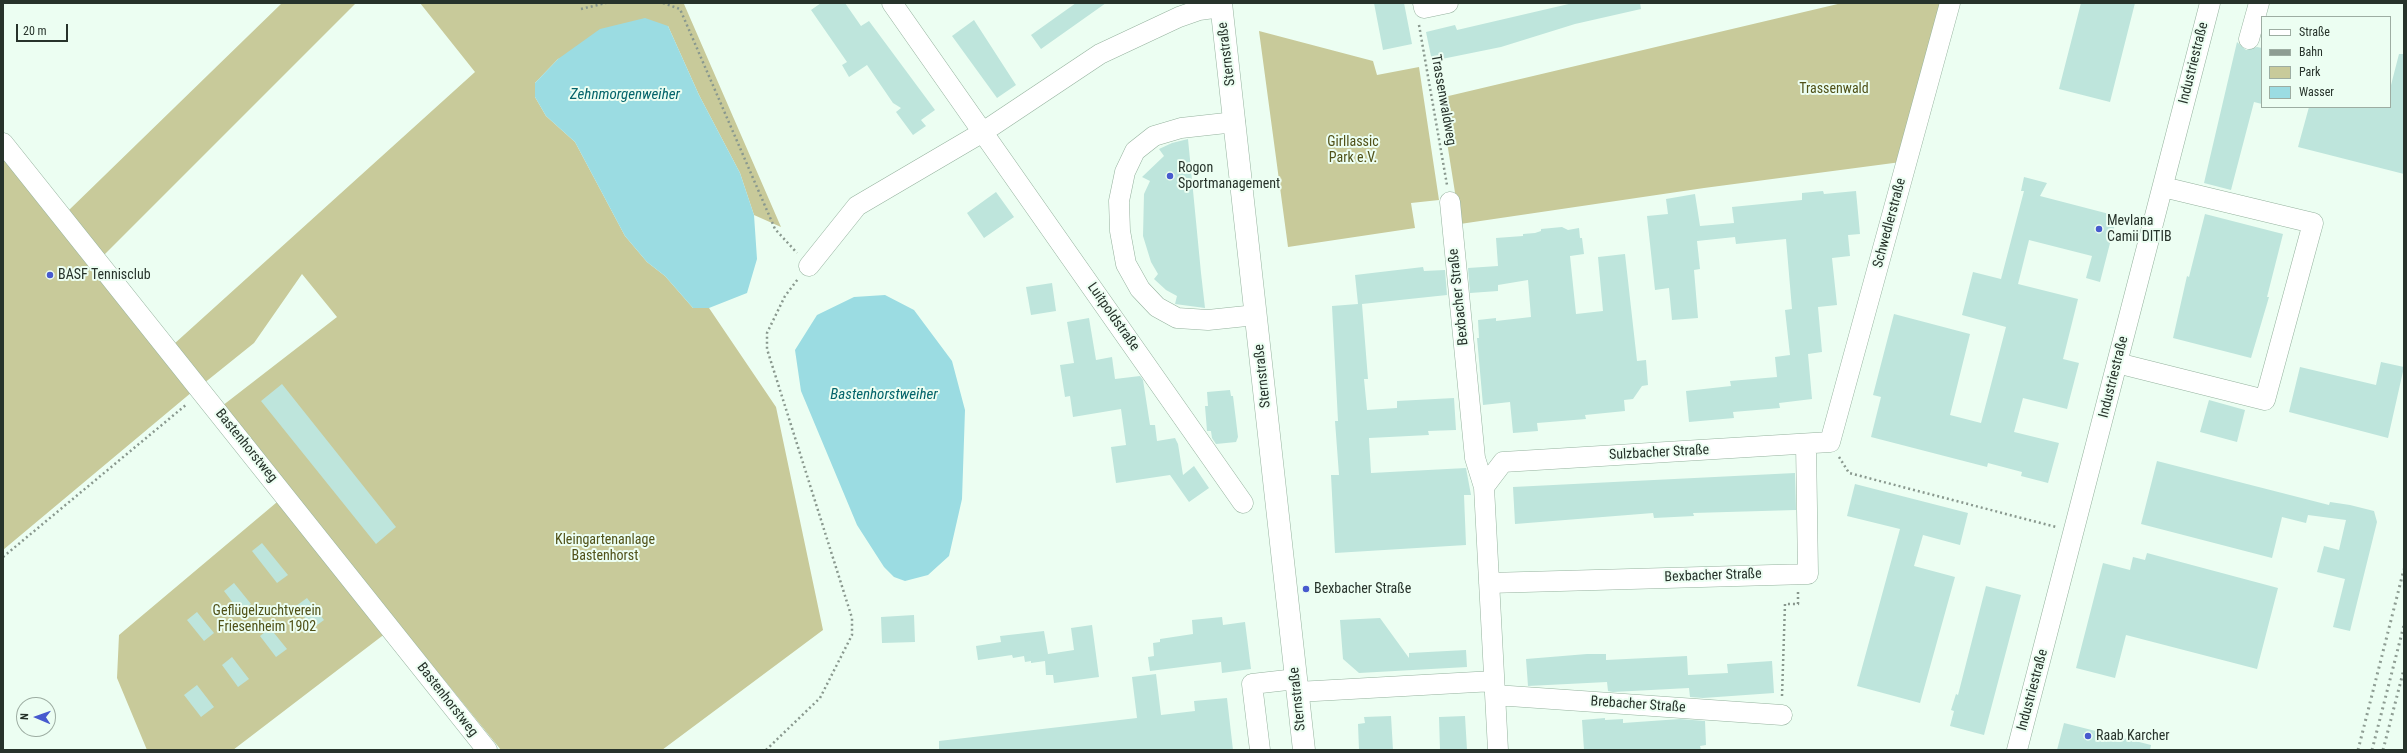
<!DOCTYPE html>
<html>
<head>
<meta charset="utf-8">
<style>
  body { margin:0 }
  #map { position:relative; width:2407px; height:753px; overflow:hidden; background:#ecfef2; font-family:"Roboto Condensed",sans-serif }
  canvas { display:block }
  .frame { position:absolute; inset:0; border:4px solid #27332b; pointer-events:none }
  .legend { position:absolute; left:2261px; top:16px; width:130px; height:92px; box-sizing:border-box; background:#ecfef2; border:1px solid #9dada2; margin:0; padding:5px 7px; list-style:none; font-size:12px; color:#27332b }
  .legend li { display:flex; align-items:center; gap:8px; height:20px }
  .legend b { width:20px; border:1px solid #9dada2 }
  .north { position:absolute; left:16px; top:697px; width:40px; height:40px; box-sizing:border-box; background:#ecfef2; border:1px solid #9dada2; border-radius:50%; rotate:272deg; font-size:11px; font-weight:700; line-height:16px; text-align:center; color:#27332b }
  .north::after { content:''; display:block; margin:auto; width:14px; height:18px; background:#475ace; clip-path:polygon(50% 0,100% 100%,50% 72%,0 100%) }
  .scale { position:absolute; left:16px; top:24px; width:52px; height:18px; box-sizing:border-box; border:2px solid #27332b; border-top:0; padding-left:5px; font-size:12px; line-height:14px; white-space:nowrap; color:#27332b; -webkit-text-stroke:3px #ecfef2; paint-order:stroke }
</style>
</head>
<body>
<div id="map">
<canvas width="2407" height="753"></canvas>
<div class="frame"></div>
<ul class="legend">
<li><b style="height:5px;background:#fff"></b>Straße</li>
<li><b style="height:5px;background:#8e9d93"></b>Bahn</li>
<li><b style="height:11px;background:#c8ca9a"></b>Park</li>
<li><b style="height:11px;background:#9bdce2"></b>Wasser</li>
</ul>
<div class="north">N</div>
<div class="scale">20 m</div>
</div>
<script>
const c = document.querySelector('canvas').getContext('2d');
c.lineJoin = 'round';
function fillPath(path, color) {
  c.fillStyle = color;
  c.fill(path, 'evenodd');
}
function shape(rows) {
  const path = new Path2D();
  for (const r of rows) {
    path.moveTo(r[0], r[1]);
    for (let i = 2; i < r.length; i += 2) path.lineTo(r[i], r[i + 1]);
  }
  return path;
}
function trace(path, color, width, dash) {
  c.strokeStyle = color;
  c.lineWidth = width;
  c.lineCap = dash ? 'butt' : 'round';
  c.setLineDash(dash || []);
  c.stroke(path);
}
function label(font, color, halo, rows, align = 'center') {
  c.font = font + ' "Roboto Condensed",sans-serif';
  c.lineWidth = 4;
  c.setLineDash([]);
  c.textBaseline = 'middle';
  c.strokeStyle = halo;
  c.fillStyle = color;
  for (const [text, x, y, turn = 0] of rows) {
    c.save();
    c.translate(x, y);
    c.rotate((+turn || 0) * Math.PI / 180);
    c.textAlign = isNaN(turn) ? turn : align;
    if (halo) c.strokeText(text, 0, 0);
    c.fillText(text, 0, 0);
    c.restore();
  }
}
fillPath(shape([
  [282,3,356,3,102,257,68,211],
  [420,3,684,4,781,227,754,215,740,173,699,95,668,26,558,59,535,83,535,97,546,116,575,142,625,236,647,262,665,276,693,308,709,308,776,407,823,630,662,750,501,750,361,577,386,633,233,750,147,750,117,678,119,635,289,492,222,406,337,317,302,274,254,343,203,384,174,344,475,72],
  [1842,3,1940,3,1901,162,1704,188,1460,224,1440,98],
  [1259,31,1373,61,1377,75,1419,67,1439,200,1411,203,1415,228,1288,247],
  [3,158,192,392,3,550]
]), '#c8ca9a');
fillPath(shape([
  [645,18,668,26,699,95,740,173,754,215,757,259,747,293,709,308,693,308,665,276,647,262,625,236,575,142,546,116,535,97,535,83,558,59,600,29],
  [885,295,914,310,952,361,965,410,962,499,949,556,928,575,905,581,894,577,884,567,857,525,801,391,795,350,817,315,854,297]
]), '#9bdce2');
fillPath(shape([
  [821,3,845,3,861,26,869,21,935,110,921,120,926,126,913,135,896,112,901,108,893,103,867,65,849,77,842,65,847,62,811,10],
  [1076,3,1106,3,1041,49,1031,35],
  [1374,3,1404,3,1412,44,1383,50],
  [1573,3,1640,3,1641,9,1575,24,1501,47,1432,61,1426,32,1455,25,1457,30],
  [2081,3,2135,3,2110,102,2059,89],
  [974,20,1016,85,997,98,952,36],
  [2237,42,2246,50,2257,47,2262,48,2262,104,2254,102,2231,190,2204,183],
  [2399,54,2404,54,2404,174,2298,147,2309,107,2390,107,2390,89],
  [1188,139,1201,273,1205,308,1175,304,1177,296,1166,290,1154,279,1158,274,1151,262,1143,236,1144,194,1150,181,1142,177,1164,156,1159,149,1172,143],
  [2024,177,2047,183,2040,196,2117,216,2100,282,2086,278,2092,256,2029,240,2018,284,2078,299,2063,359,2079,363,2067,409,2023,398,2014,432,2059,443,2048,483,2021,476,2022,472,1988,463,1987,467,1871,437,1881,397,1873,395,1894,314,1970,334,1950,415,1981,423,2006,327,1962,315,1973,272,2001,279,2024,191,2021,191],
  [1823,191,1824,194,1856,191,1860,234,1848,235,1850,256,1832,258,1837,305,1818,307,1822,352,1808,354,1812,399,1779,403,1780,408,1733,412,1734,418,1689,422,1686,391,1731,386,1730,381,1777,377,1775,357,1790,355,1785,310,1792,309,1786,239,1736,244,1735,237,1697,241,1700,269,1694,270,1698,318,1672,320,1669,288,1655,290,1647,216,1668,214,1666,199,1695,194,1700,226,1734,223,1732,207,1802,200,1802,193],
  [996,192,1014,217,984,238,967,213],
  [2205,214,2283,234,2267,297,2269,297,2251,358,2173,338,2187,276,2189,277],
  [1562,227,1568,230,1579,228,1580,238,1582,238,1584,254,1570,256,1576,314,1603,311,1598,257,1625,254,1637,361,1646,360,1648,385,1642,386,1633,399,1624,400,1625,411,1585,415,1586,419,1537,423,1538,431,1513,433,1510,402,1483,405,1477,338,1479,338,1478,320,1496,318,1496,321,1531,317,1528,280,1498,285,1498,291,1470,293,1468,268,1498,266,1496,238,1523,236,1523,234,1535,233,1541,231,1541,229],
  [1423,267,1424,271,1445,270,1447,295,1362,304,1368,379,1364,379,1367,410,1397,408,1397,401,1454,398,1456,430,1428,431,1429,435,1369,438,1371,473,1466,468,1471,495,1464,495,1466,545,1335,553,1331,475,1339,475,1335,421,1338,421,1332,306,1358,304,1355,275],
  [1052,283,1056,311,1031,315,1026,287],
  [1089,318,1096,360,1112,357,1115,379,1140,376,1143,380,1150,425,1155,425,1157,441,1175,438,1178,444,1183,475,1194,466,1209,488,1189,502,1170,475,1116,483,1111,447,1126,445,1121,409,1073,417,1070,396,1065,397,1060,365,1074,363,1067,322],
  [2381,362,2404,367,2388,438,2289,412,2300,367,2376,385],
  [282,384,396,527,376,544,261,401],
  [1230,390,1231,396,1233,396,1238,437,1236,442,1216,444,1212,438,1211,431,1207,431,1205,406,1208,406,1207,392],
  [2209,400,2245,410,2237,442,2200,432],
  [2157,461,2329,505,2330,502,2350,505,2374,511,2377,522,2350,631,2333,627,2345,579,2317,572,2324,546,2339,550,2346,520,2308,515,2306,523,2282,517,2272,558,2141,524],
  [1795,473,1796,510,1693,513,1694,516,1654,518,1653,513,1515,524,1513,487],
  [1855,484,1968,513,1960,545,1923,535,1914,566,1955,577,1920,703,1857,686,1900,529,1847,516],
  [262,543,288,575,277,583,252,551],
  [2147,553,2278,588,2257,669,2126,635,2115,678,2076,668,2103,563,2130,570,2133,557,2145,560],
  [234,583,251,604,240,612,224,591],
  [1986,586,2021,595,1984,735,1950,726,1954,711,1951,710,1956,694,1958,695],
  [307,598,324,620,313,628,296,606],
  [197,612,214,633,204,641,187,620],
  [914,615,915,642,882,643,881,617],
  [1222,617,1223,625,1245,622,1251,669,1222,673,1221,662,1150,671,1148,657,1154,656,1153,643,1160,642,1160,639,1193,634,1192,620],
  [1380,618,1409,658,1409,653,1466,650,1467,667,1359,673,1343,659,1340,620],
  [1092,625,1099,677,1054,683,1053,675,1046,675,1045,661,1031,663,1031,661,1025,662,1024,656,1013,658,1012,655,978,660,976,646,1001,642,1000,636,1044,631,1048,654,1074,650,1071,628],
  [270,628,287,649,276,657,260,636],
  [1587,654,1606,654,1606,660,1687,656,1688,675,1728,673,1727,664,1772,661,1774,693,1703,698,1690,697,1689,688,1613,692,1608,691,1607,682,1528,686,1526,659],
  [232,657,249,679,238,687,222,665],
  [1156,674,1161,715,1195,711,1194,701,1227,698,1233,750,939,750,939,741,1137,718,1132,677],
  [197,685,214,707,201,717,184,695],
  [1391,716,1393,750,1359,750,1358,724,1365,723,1364,717],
  [1465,716,1467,750,1440,750,1439,717],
  [1605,718,1605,720,1623,719,1623,723,1680,719,1705,721,1706,745,1700,746,1701,750,1584,750,1582,720],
  [2064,723,2151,745,2150,750,2057,750]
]), '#bee5dc');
const minor = shape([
  [892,3,1243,503],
  [1423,3,1424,8,1448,3],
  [2249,39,2259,3],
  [1235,122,1181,128,1154,136,1135,151,1125,172,1119,201,1120,231,1126,264,1140,289,1157,307,1177,318,1208,320,1256,315],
  [3,143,487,750],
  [1450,202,1475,458,1484,487],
  [809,266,857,206,983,132,1100,54,1179,17,1199,10,1221,7],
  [2117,363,2265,400,2310,234,2313,223,2163,187],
  [1489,583,1808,574,1806,444],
  [1297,692,1494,681],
  [1495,695,1782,715],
  [1260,750,1252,684,1296,679],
  [1498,750,1484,487,1503,462,1830,442,1950,3],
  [2017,750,2210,3]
]);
const major = shape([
  [1221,3,1304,750]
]);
trace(minor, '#95b29e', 21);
trace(major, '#95b29e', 23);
trace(shape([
  [663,3,680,9,775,229,797,253],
  [581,9,606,3],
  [1419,25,1447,185],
  [1839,457,1849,473,2056,527],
  [3,557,187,404],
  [1782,696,1785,604,1798,604,1798,592],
  [766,750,820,698,852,635,852,618,767,349,767,333,785,296,798,279]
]), '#89988e', 2.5, [2, 3]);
trace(minor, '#fff', 20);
trace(major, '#fff', 22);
trace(shape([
  [2358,750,2404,569],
  [2372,750,2404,625],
  [2383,750,2404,669]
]), '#8e9d93', 3, [2, 4]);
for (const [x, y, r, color] of [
  [1170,176,4,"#475ace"],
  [2099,229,4,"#475ace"],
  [50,275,4,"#475ace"],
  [1306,589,4,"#475ace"],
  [2088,736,4,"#475ace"]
]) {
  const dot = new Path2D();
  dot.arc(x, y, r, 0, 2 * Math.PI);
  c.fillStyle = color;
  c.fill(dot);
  trace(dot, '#ecfef2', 1.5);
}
label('14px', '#27332b', '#ecfef2', [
  ["Sternstraße",1227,54,-97],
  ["Industriestraße",2194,63,-76],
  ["Trassenwaldweg",1443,100,80],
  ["Schwedlerstraße",1890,223,-75],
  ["Bexbacher Straße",1459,297,-96],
  ["Luitpoldstraße",1113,317,55],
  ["Sternstraße",1263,376,-96],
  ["Industriestraße",2114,377,-76],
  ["Bastenhorstweg",246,446,51],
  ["Sulzbacher Straße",1659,453,-3],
  ["Bexbacher Straße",1713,576,-2],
  ["Industriestraße",2033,690,-75],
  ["Sternstraße",1298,699,-96],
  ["Bastenhorstweg",447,700,52],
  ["Brebacher Straße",1638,705,4]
]);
label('14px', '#505118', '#ecfef2', [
  ["Trassenwald",1834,89],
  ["Girllassic",1353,142],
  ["Park e.V.",1353,158],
  ["Kleingartenanlage",605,540],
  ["Bastenhorst",605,556],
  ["Geflügelzuchtverein",267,611],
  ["Friesenheim 1902",267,627]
]);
label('14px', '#27332b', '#ecfef2', [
  ["Rogon",1178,168],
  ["Sportmanagement",1178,184],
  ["Mevlana",2107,221],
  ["Camii DITIB",2107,237],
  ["BASF Tennisclub",58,275],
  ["Bexbacher Straße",1314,589],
  ["Raab Karcher",2096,736]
], 'left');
label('italic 15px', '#04646a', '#ecfef2', [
  ["Zehnmorgenweiher",625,95],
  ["Bastenhorstweiher",884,395]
]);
</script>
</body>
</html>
